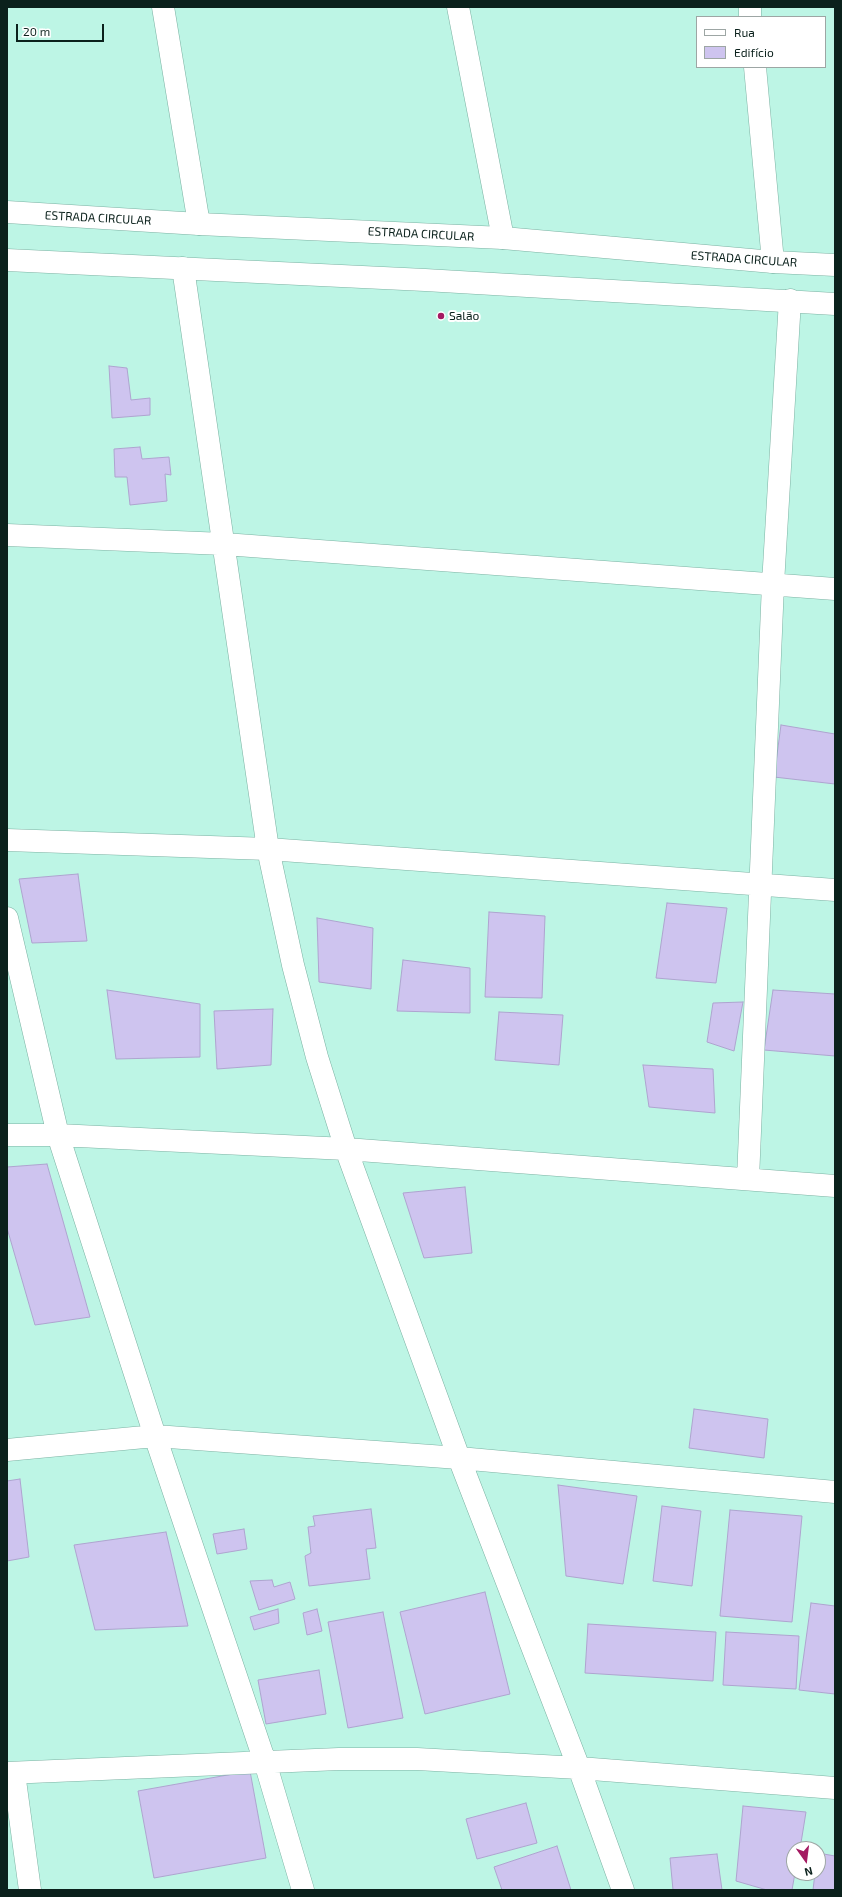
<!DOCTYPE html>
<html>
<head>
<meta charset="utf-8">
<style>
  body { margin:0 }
  #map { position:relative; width:842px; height:1897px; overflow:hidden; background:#bdf5e5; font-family:"Exo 2",sans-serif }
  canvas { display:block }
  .frame { position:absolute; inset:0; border:8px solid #0b211c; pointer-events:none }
  .legend { position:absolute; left:696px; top:16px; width:130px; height:52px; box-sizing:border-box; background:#fff; border:1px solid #9da6a4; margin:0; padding:5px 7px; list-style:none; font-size:12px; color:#0b211c }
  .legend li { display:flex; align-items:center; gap:8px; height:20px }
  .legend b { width:20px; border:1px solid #9da6a4 }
  .north { position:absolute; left:786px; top:1841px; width:40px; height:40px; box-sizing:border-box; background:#fff; border:1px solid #9da6a4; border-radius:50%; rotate:166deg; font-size:11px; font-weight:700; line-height:16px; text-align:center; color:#0b211c }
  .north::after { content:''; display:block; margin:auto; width:14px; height:18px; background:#a41a62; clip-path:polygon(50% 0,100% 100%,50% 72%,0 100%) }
  .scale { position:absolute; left:16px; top:24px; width:88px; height:18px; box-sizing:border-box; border:2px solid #0b211c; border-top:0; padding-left:5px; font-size:12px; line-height:14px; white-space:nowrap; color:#0b211c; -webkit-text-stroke:3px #fff; paint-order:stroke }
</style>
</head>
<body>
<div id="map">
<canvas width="842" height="1897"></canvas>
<div class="frame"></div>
<ul class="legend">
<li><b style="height:5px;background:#fff"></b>Rua</li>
<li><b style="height:11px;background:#cec4ef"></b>Edifício</li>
</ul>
<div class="north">N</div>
<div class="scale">20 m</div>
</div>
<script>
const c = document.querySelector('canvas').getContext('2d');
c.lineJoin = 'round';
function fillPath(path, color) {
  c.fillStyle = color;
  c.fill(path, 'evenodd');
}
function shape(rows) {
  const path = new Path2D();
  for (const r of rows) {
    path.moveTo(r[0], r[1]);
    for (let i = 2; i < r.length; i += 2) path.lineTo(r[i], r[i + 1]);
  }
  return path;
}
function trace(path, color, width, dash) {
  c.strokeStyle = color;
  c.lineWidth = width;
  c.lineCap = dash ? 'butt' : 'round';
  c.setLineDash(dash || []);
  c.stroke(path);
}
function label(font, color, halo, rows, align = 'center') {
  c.font = font + ' "Exo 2",sans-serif';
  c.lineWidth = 4;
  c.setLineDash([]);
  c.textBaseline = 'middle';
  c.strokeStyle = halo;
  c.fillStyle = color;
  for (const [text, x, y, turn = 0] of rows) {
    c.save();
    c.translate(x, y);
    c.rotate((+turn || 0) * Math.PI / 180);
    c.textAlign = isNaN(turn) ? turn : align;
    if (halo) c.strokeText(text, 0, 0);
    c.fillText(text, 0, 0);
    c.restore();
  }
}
const building = shape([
  [109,366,127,368,131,400,150,398,150,415,112,418,109,366],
  [140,447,142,459,169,457,171,475,165,474,167,501,130,505,127,477,115,477,114,449,140,447],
  [781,725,835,734,835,784,774,777,781,725],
  [78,874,87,941,32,943,19,879,78,874],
  [667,903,727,908,716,983,656,978,667,903],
  [489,912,545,916,542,998,485,997,489,912],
  [317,918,373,928,371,989,319,982,317,918],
  [403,960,470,968,470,1013,397,1011,403,960],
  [107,990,200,1004,200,1057,116,1059,107,990],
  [773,990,835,994,835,1056,764,1050,773,990],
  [743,1002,734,1051,707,1042,713,1003,743,1002],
  [273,1009,271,1065,217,1069,214,1011,273,1009],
  [499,1012,563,1015,559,1065,495,1060,499,1012],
  [643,1065,713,1069,715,1113,649,1107,643,1065],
  [47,1164,90,1317,35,1325,7,1228,7,1167,47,1164],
  [465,1187,472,1253,424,1258,403,1193,465,1187],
  [694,1409,768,1419,764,1458,689,1448,694,1409],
  [20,1479,29,1557,7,1561,7,1481,20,1479],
  [558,1485,637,1496,623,1584,566,1576,558,1485],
  [662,1506,701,1511,692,1586,653,1581,662,1506],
  [371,1509,376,1548,366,1549,370,1579,309,1586,305,1556,311,1553,308,1527,315,1526,313,1516,371,1509],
  [730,1510,802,1516,792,1622,720,1616,730,1510],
  [244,1529,247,1549,217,1554,213,1534,244,1529],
  [166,1532,188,1626,95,1630,74,1545,166,1532],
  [272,1580,274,1587,290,1582,295,1599,259,1610,250,1581,272,1580],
  [485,1592,510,1694,425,1714,400,1612,485,1592],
  [811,1603,835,1606,835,1694,799,1690,811,1603],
  [278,1609,279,1623,254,1630,250,1617,278,1609],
  [317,1609,322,1631,307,1635,303,1613,317,1609],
  [383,1612,403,1718,348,1728,328,1622,383,1612],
  [588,1624,716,1632,713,1681,585,1673,588,1624],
  [726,1632,799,1636,796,1689,723,1685,726,1632],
  [319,1670,326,1714,266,1724,258,1680,319,1670],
  [250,1771,266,1858,154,1878,138,1791,250,1771],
  [526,1803,537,1843,477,1859,466,1819,526,1803],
  [743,1806,806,1812,800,1849,794,1849,795,1873,792,1890,767,1890,736,1881,743,1806],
  [557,1846,571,1890,502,1890,494,1867,557,1846],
  [818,1853,835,1856,835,1890,813,1890,815,1873,818,1873,818,1853],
  [717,1854,722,1890,673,1890,670,1858,717,1854]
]);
fillPath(building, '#cec4ef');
trace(building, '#aea4cf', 1);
const minor = shape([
  [163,7,199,224],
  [458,7,503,238],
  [750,7,750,17],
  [755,67,773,262],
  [183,268,268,849,293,965,317,1057,346,1149,459,1458,579,1768,623,1890],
  [7,535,224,544,835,589],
  [7,840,268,849,835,890],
  [7,918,58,1135,155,1436,265,1762,303,1890],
  [7,1135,58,1135,346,1149,835,1186],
  [748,1179,773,584,790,300],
  [7,1450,155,1436,459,1458,835,1492],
  [7,1773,339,1759,417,1759,579,1768,835,1788],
  [14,1773,30,1890]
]);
const major = shape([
  [7,212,199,224,503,238,773,262,835,265],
  [7,260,425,280,835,304]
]);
trace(minor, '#7cb2a3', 23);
trace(major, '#7cb2a3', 23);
trace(minor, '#fff', 22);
trace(major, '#fff', 22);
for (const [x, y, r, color] of [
  [441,316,4,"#a41a62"]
]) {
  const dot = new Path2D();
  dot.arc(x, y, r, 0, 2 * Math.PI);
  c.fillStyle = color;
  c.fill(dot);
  trace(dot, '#fff', 1.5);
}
label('12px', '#0b211c', '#fff', [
  ["ESTRADA CIRCULAR",98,218,3],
  ["ESTRADA CIRCULAR",421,234,3],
  ["ESTRADA CIRCULAR",744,259,4]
]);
label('12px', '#0b211c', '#fff', [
  ["Salão",449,316]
], 'left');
</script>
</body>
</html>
